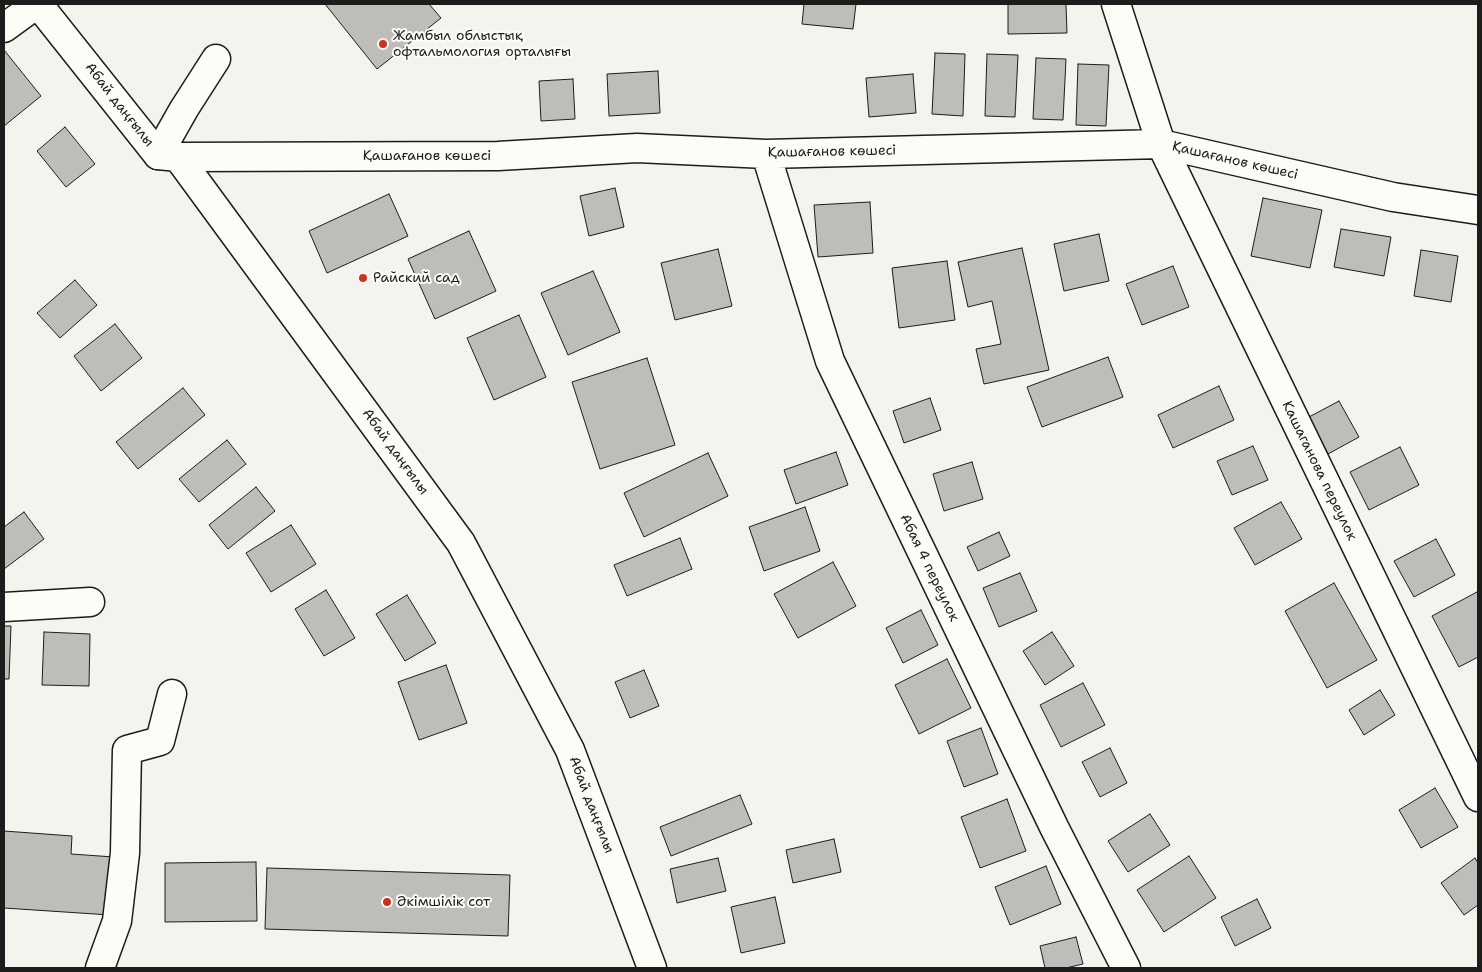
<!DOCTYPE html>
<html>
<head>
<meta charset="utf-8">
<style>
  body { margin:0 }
  #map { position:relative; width:1482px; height:972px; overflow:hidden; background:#f4f3ee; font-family:"Shantell Sans",sans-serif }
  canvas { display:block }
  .frame { position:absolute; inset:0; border:5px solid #1c1c1c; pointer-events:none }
</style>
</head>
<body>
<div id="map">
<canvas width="1482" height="972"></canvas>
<div class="frame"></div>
</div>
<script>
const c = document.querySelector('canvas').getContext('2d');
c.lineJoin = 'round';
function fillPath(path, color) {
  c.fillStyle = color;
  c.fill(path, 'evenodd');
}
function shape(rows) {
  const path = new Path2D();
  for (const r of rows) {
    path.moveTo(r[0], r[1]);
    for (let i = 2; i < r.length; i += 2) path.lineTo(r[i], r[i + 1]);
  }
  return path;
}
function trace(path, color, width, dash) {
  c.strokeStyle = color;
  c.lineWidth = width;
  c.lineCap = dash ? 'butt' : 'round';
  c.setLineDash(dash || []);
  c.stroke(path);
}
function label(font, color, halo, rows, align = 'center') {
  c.font = font + ' "Shantell Sans",sans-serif';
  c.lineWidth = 4;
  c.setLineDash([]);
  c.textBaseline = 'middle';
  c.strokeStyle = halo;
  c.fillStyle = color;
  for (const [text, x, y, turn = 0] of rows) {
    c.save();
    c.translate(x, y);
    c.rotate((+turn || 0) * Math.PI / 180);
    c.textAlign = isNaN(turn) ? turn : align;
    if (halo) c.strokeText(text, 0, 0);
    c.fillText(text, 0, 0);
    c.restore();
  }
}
const building = shape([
  [325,4,429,4,441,18,377,69,325,4],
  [804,4,856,4,853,29,802,24,804,4],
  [1008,4,1066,4,1067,33,1008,34,1008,4],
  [4,50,41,96,4,126,4,50],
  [935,53,965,54,963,116,932,114,935,53],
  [987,54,1018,55,1015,117,985,116,987,54],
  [1036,58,1066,59,1063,120,1033,119,1036,58],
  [1078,64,1109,65,1106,126,1076,125,1078,64],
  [658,71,660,113,609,116,607,74,658,71],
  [913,74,916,113,869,117,866,78,913,74],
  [573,79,575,119,541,121,539,81,573,79],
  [65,127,95,164,66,187,37,151,65,127],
  [615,188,624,227,589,236,580,196,615,188],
  [389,194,408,236,327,273,309,231,389,194],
  [1263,198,1322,210,1310,268,1251,256,1263,198],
  [870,202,873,253,818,257,814,205,870,202],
  [1341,229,1391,237,1384,276,1334,267,1341,229],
  [469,231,496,291,435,319,408,259,469,231],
  [1099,234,1109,281,1064,291,1054,244,1099,234],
  [1022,248,1049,370,984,384,976,349,1001,344,992,301,968,307,958,262,1022,248],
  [718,249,732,306,675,320,661,263,718,249],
  [1421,250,1458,256,1451,302,1414,296,1421,250],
  [947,261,955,320,899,328,892,268,947,261],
  [1173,266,1189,307,1142,325,1126,284,1173,266],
  [593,271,620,332,568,355,541,293,593,271],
  [75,280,97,305,60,338,37,313,75,280],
  [519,315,546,377,494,400,467,338,519,315],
  [115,324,142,358,101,391,74,356,115,324],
  [1108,357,1123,397,1042,427,1027,387,1108,357],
  [647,358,675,445,600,469,572,382,647,358],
  [1219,386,1234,420,1173,448,1158,415,1219,386],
  [183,388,205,415,138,469,116,442,183,388],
  [930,398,941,430,904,443,893,411,930,398],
  [1339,401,1359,437,1328,454,1309,417,1339,401],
  [227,440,246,464,199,502,179,479,227,440],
  [1253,446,1268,480,1232,495,1217,461,1253,446],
  [1400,447,1419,485,1369,510,1350,472,1400,447],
  [836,452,848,485,796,504,784,470,836,452],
  [708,453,728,496,644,537,624,493,708,453],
  [972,462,983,499,944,511,933,474,972,462],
  [256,487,275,511,228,549,209,525,256,487],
  [1281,502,1302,539,1255,565,1234,528,1281,502],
  [805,507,820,551,764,571,749,527,805,507],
  [24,512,44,539,4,569,4,527,24,512],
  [291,525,316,564,271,592,246,553,291,525],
  [999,532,1010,556,978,571,967,547,999,532],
  [680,538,692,569,627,596,614,565,680,538],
  [1436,539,1455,575,1414,597,1394,561,1436,539],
  [833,562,856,606,798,638,774,594,833,562],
  [1020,573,1037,611,999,627,983,588,1020,573],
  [1334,583,1377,660,1327,688,1285,611,1334,583],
  [326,590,355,638,324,656,295,609,326,590],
  [1477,592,1478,595,1478,657,1459,667,1432,616,1477,592],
  [407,595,436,643,405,661,376,614,407,595],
  [921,610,938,645,903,663,886,628,921,610],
  [4,626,11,626,9,679,4,679,4,626],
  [44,632,90,634,89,686,42,685,44,632],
  [1052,632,1074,666,1045,685,1023,651,1052,632],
  [947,659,971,708,919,734,895,685,947,659],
  [446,665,467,723,419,740,398,682,446,665],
  [644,670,659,706,630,718,615,682,644,670],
  [1083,683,1105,725,1061,747,1040,705,1083,683],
  [1380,690,1395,715,1364,735,1349,710,1380,690],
  [981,728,998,774,964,787,947,741,981,728],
  [1110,748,1127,783,1100,797,1082,762,1110,748],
  [1435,788,1458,827,1421,848,1399,810,1435,788],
  [740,795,752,824,671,856,660,827,740,795],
  [1007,799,1026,851,980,868,961,817,1007,799],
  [1150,814,1170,845,1128,872,1108,841,1150,814],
  [4,831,72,836,71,854,114,857,110,915,4,908,4,831],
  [834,839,841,872,793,883,786,850,834,839],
  [1189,856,1216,898,1164,932,1137,890,1189,856],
  [718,858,726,891,677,903,670,869,718,858],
  [1475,858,1478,863,1478,905,1464,915,1441,883,1475,858],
  [256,862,257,921,165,922,165,863,256,862],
  [1046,866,1061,904,1010,925,995,887,1046,866],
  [267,868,510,875,508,936,265,929,267,868],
  [775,897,785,943,741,953,731,907,775,897],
  [1257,899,1271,928,1235,946,1221,917,1257,899],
  [1076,937,1083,964,1066,968,1045,968,1040,946,1076,937]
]);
fillPath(building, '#bebdba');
trace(building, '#1c1c1c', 1);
const minor = shape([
  [1116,4,1161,144,1478,797],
  [4,28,37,4],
  [766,154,830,361,1054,827,1126,968],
  [158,155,184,109,216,59],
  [178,157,498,156,637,148,766,154,1161,144,1393,197,1478,210],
  [4,607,90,602],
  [100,968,117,921,125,853,127,750,160,741,172,694]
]);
const major = shape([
  [38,4,158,155,178,157,461,543,570,750,652,968]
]);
trace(minor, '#1c1c1c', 31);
trace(major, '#1c1c1c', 31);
trace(minor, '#fdfcf7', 28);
trace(major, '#fdfcf7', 28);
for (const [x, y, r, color] of [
  [383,44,5,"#c8321e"],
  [363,278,5,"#c8321e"],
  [387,902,5,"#c8321e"]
]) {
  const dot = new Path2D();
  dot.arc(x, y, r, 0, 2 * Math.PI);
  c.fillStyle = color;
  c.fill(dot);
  trace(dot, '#fdfcf7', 2);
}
label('14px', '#1c1c1c', '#fdfcf7', [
  ["Жамбыл облыстық",393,36],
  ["офтальмология орталығы",393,52],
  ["Райский сад",373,278],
  ["Әкімшілік сот",397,902]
], 'left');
label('14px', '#1c1c1c', '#fdfcf7', [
  ["Абай даңғылы",119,105,52],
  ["Қашағанов көшесі",832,152,-1],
  ["Қашағанов көшесі",427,156],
  ["Қашағанов көшесі",1235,161,13],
  ["Абай даңғылы",395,452,54],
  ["Кашаганова переулок",1319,471,64],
  ["Абая 4 переулок",929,568,64],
  ["Абай даңғылы",591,805,69]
]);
</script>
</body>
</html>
